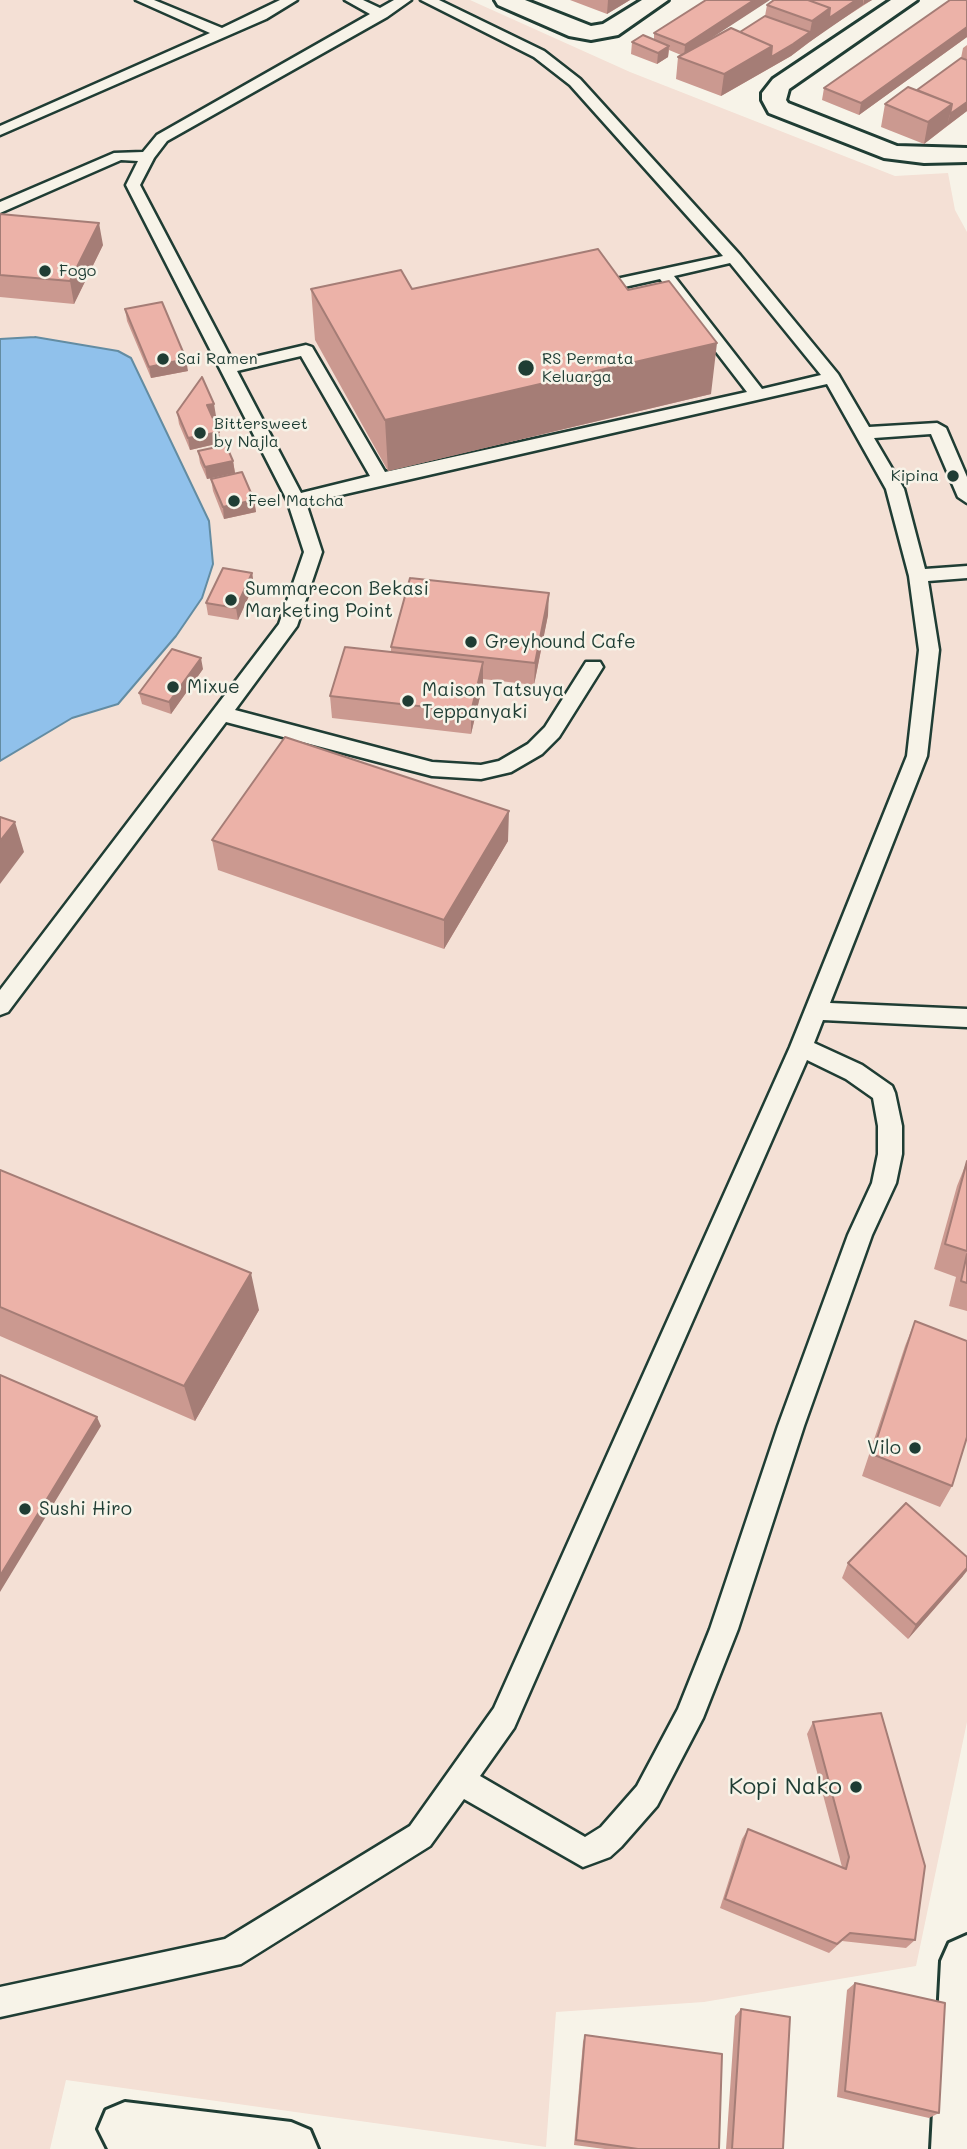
<!DOCTYPE html>
<html>
<head>
<meta charset="utf-8">
<style>
  body { margin:0 }
  canvas { display:block; background:#f7f3e8 }
</style>
</head>
<body>
<canvas width="967" height="2149"></canvas>
<script>
const c = document.querySelector('canvas').getContext('2d');
c.lineJoin = 'round';
function fillPath(path, color) {
  c.fillStyle = color;
  c.fill(path, 'evenodd');
}
function shape(rows) {
  const path = new Path2D();
  for (const r of rows) {
    path.moveTo(r[0], r[1]);
    for (let i = 2; i < r.length; i += 2) path.lineTo(r[i], r[i + 1]);
  }
  return path;
}
function trace(path, color, width, dash) {
  c.strokeStyle = color;
  c.lineWidth = width;
  c.lineCap = dash ? 'butt' : 'round';
  c.setLineDash(dash || []);
  c.stroke(path);
}
function label(font, color, halo, rows, align = 'center') {
  c.font = font + ' Mali,sans-serif';
  c.lineWidth = 5;
  c.setLineDash([]);
  c.textBaseline = 'middle';
  c.strokeStyle = halo;
  c.fillStyle = color;
  for (const [text, x, y, turn = 0] of rows) {
    c.save();
    c.translate(x, y);
    c.rotate((+turn || 0) * Math.PI / 180);
    c.textAlign = isNaN(turn) ? turn : align;
    if (halo) c.strokeText(text, 0, 0);
    c.fillText(text, 0, 0);
    c.restore();
  }
}
fillPath(shape([
  [0,0,470,0,630,72,895,176,948,173,955,210,967,232,967,1722,916,1966,704,2002,556,2012,546,2147,66,2080,50,2149,0,2149]
]), '#f4e0d5');
const water = shape([
  [35,337,118,351,131,358,209,521,213,564,202,598,176,636,118,704,72,718,0,761,0,339,35,337]
]);
fillPath(water, '#90c1eb');
trace(water, '#638ca2', 2);
const service = shape([
  [136,0,154,0,222,28,280,0,297,0,266,19,0,135,0,126,210,33,136,0],
  [345,0,363,0,380,8,394,0,411,0,387,17,167,141,154,158,140,185,233,362,306,345,312,347,385,472,747,392,660,279,593,294,585,289,593,284,723,256,570,85,534,57,421,0,439,0,544,51,580,79,740,255,838,374,869,427,937,423,946,428,967,477,967,503,958,497,931,434,874,438,904,489,925,569,967,566,967,578,928,581,939,650,927,756,830,1003,967,1009,967,1027,823,1020,814,1043,862,1065,892,1086,895,1093,902,1126,902,1154,896,1183,872,1235,804,1426,738,1629,703,1718,657,1806,621,1847,610,1857,583,1867,464,1799,430,1846,241,1964,0,2017,0,1987,225,1939,410,1826,494,1708,790,1047,907,756,919,650,909,576,886,489,827,384,306,503,322,552,297,626,235,710,432,762,481,765,499,761,528,744,545,727,586,662,600,662,603,667,559,737,542,754,511,772,481,779,432,776,226,722,8,1012,0,1015,0,990,279,624,304,552,287,500,126,185,138,161,121,160,0,213,0,202,114,153,143,152,157,135,370,14,345,0],
  [730,263,821,375,762,389,674,276,730,263],
  [301,356,370,476,301,493,237,371,301,356],
  [807,1060,846,1079,873,1098,878,1126,878,1154,872,1183,848,1235,778,1426,710,1629,678,1709,637,1786,601,1827,585,1837,480,1776,514,1728,807,1060]
]);
const minor = shape([
  [495,0,525,0,591,26,603,24,642,0,668,0,618,35,591,40,569,36,498,5,495,0],
  [891,0,917,0,789,89,786,100,788,103,897,146,967,148,967,162,924,163,884,158,769,113,762,100,762,93,773,79,891,0],
  [967,1935,967,2149,931,2149,941,1961,949,1943,967,1935],
  [125,2102,291,2122,310,2130,318,2149,108,2149,98,2129,106,2110,125,2102]
]);
trace(service, '#1f3d34', 5);
trace(minor, '#1f3d34', 6);
fillPath(service, '#f7f3e8');
fillPath(minor, '#f7f3e8');
fillPath(shape([
  [570,0,630,0,607,14],
  [774,0,872,0,827,29,791,56,721,96,676,79,678,57,681,55,669,50,668,57,657,64,631,54,632,42,654,39,654,33,708,41,740,32,765,16,767,5],
  [967,0,967,37,859,115,822,100,824,88],
  [967,45,967,111,924,144,881,127,885,104,917,90,961,58,963,48],
  [0,214,103,245,74,304,0,297],
  [311,289,628,290,711,394,388,471,315,340],
  [125,309,188,371,151,378,127,321],
  [177,412,216,416,212,416,219,432,220,443,190,450,179,424],
  [198,451,233,461,235,473,207,479,200,463],
  [211,479,254,500,256,512,224,519,213,491],
  [252,573,254,585,238,620,208,615,206,603],
  [548,615,534,685,483,679,483,684,471,734,332,718,330,696,391,652,391,647],
  [203,669,171,714,142,704,139,693],
  [212,840,508,841,444,949,218,870],
  [967,1161,967,1311,949,1306,956,1277,934,1269,957,1186],
  [0,1170,259,1310,195,1421,0,1336],
  [915,1321,952,1486,940,1507,862,1476,905,1346],
  [848,1563,963,1576,908,1639,842,1578],
  [813,1722,915,1940,906,1948,842,1941,829,1953,720,1908,742,1839,748,1829,842,1867,807,1734],
  [855,1983,939,2113,929,2118,837,2097,847,1990],
  [741,2009,783,2149,726,2149,735,2016],
  [585,2035,719,2149,605,2149,574,2145,583,2042]
]), '#cb9990');
fillPath(shape([
  [608,0,630,0,607,14],
  [754,0,770,0,684,56,685,45],
  [856,0,863,0,863,5,808,43,812,21,830,8],
  [864,0,872,0,863,5],
  [967,27,967,37,859,115,861,103],
  [810,32,808,43,791,56,721,96,724,74,772,46],
  [669,46,668,57,657,64,658,53],
  [967,102,967,111,947,126,950,114],
  [952,104,947,126,924,144,928,122],
  [99,223,103,245,74,304,70,281],
  [717,343,711,394,388,471,385,420],
  [186,359,188,371,151,378,149,367],
  [214,404,216,416,209,417,207,405],
  [219,432,220,443,190,450,188,438],
  [233,461,235,473,207,479,205,467],
  [254,500,256,512,224,519,223,507],
  [252,573,254,585,238,620,236,608],
  [549,593,548,615,534,685,535,663],
  [201,658,203,669,171,714,169,702],
  [483,662,483,684,471,734,471,712],
  [509,811,508,841,444,949,444,920],
  [15,822,24,852,0,884,0,841],
  [251,1273,259,1310,195,1421,184,1386],
  [97,1417,101,1426,0,1592,0,1576],
  [967,1568,967,1571,963,1576,908,1639,916,1625]
]), '#a57d76');
const building = shape([
  [706,0,754,0,685,45,654,33,706,0],
  [774,0,808,0,830,8,812,21,767,5,774,0],
  [808,0,856,0,829,18,830,8,808,0],
  [950,0,967,0,967,27,861,103,824,88,950,0],
  [765,16,810,32,793,44,771,57,772,46,740,32,765,16],
  [731,28,772,46,724,74,678,57,731,28],
  [643,35,669,46,658,53,632,42,643,35],
  [961,58,967,60,967,102,950,114,952,104,917,90,961,58],
  [908,87,952,104,928,122,885,104,908,87],
  [0,214,99,223,70,281,0,275,0,214],
  [598,249,628,290,669,281,717,343,385,420,311,289,401,270,412,289,598,249],
  [162,302,186,359,149,367,125,309,162,302],
  [202,377,214,404,207,405,219,432,188,438,177,412,202,377],
  [226,445,233,461,205,467,198,451,226,445],
  [242,472,254,500,223,507,211,479,242,472],
  [223,568,252,573,236,608,206,603,223,568],
  [410,578,549,593,535,663,391,647,410,578],
  [345,647,483,662,471,712,330,696,345,647],
  [172,649,201,658,169,702,139,693,172,649],
  [285,737,509,811,444,920,212,840,285,737],
  [0,817,15,822,0,841,0,817],
  [967,1161,967,1251,945,1244,967,1161],
  [0,1170,251,1273,184,1386,0,1307,0,1170],
  [967,1254,967,1283,961,1281,967,1254],
  [915,1321,967,1341,967,1437,952,1486,872,1454,915,1321],
  [0,1375,97,1417,0,1576,0,1375],
  [906,1503,967,1557,967,1568,916,1625,848,1563,906,1503],
  [881,1713,925,1866,915,1940,850,1933,837,1944,725,1899,748,1829,846,1869,849,1857,813,1722,881,1713],
  [855,1983,945,2003,939,2113,845,2091,855,1983],
  [741,2009,790,2017,783,2149,732,2149,741,2009],
  [585,2035,722,2054,719,2149,638,2149,576,2140,585,2035]
]);
fillPath(building, '#ecb2a8');
trace(building, '#a57d76', 2);
for (const [x, y, r, color] of [
  [45,271,7,"#1f3d34"],
  [163,359,7,"#1f3d34"],
  [526,368,9,"#1f3d34"],
  [200,433,7,"#1f3d34"],
  [953,476,7,"#1f3d34"],
  [234,501,7,"#1f3d34"],
  [231,600,7,"#1f3d34"],
  [471,642,7,"#1f3d34"],
  [173,687,7,"#1f3d34"],
  [408,701,7,"#1f3d34"],
  [915,1448,7,"#1f3d34"],
  [25,1509,7,"#1f3d34"],
  [856,1787,7,"#1f3d34"]
]) {
  const dot = new Path2D();
  dot.arc(x, y, r, 0, 2 * Math.PI);
  c.fillStyle = color;
  c.fill(dot);
  trace(dot, '#f7f3e8', 2.5);
}
label('16px', '#1f3d34', '#f7f3e8', [
  ["Fogo",59,271],
  ["Sai Ramen",177,359],
  ["RS Permata",542,359],
  ["Keluarga",542,377],
  ["Bittersweet",214,424],
  ["by Najla",214,442],
  ["Kipina",939,476,"right"],
  ["Feel Matcha",248,501]
], 'left');
label('19px', '#1f3d34', '#f7f3e8', [
  ["Summarecon Bekasi",245,589],
  ["Marketing Point",245,611],
  ["Greyhound Cafe",485,642],
  ["Mixue",187,687],
  ["Maison Tatsuya",422,690],
  ["Teppanyaki",422,712],
  ["Vilo",901,1448,"right"],
  ["Sushi Hiro",39,1509]
], 'left');
label('23px', '#1f3d34', '#f7f3e8', [
  ["Kopi Nako",842,1787]
], 'right');
</script>
</body>
</html>
